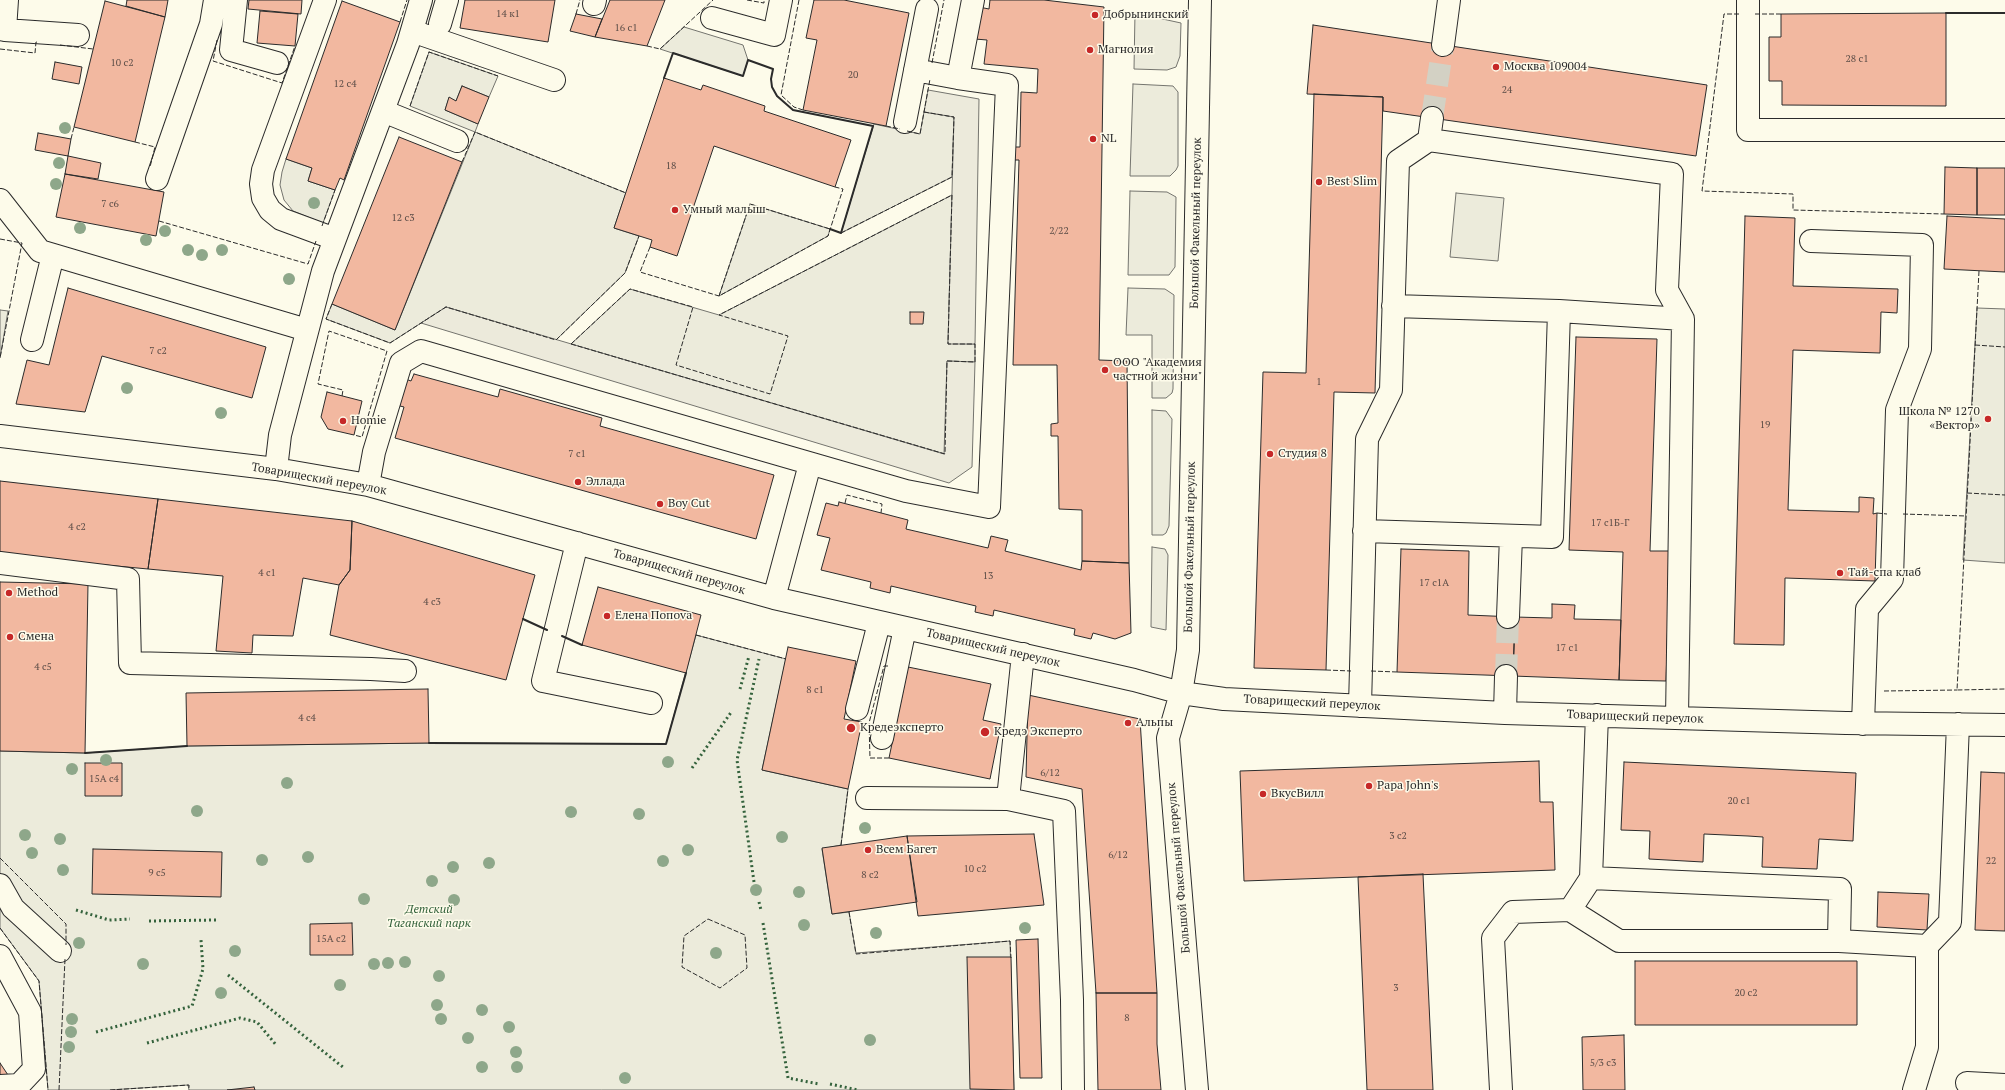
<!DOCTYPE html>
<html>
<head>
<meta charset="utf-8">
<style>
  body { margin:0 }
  canvas { display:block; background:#fdfbea }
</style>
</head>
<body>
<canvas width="2005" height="1090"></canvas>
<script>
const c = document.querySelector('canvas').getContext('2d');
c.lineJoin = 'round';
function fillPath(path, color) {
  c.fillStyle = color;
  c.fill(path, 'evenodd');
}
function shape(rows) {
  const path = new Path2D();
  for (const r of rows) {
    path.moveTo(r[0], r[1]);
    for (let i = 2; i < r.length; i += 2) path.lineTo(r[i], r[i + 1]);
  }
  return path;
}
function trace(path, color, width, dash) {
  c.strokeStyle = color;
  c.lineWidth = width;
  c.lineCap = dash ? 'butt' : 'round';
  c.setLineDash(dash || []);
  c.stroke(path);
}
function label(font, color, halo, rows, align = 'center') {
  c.font = font + ' "PT Serif",serif';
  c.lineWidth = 3;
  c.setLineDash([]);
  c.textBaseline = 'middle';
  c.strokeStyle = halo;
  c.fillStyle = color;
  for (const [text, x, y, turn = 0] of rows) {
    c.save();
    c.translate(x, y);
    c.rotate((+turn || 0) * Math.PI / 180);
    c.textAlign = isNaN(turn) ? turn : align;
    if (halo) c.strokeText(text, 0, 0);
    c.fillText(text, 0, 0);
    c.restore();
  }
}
const green = shape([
  [1135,13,1181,23,1180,56,1176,67,1167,70,1134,69,1135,13],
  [684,27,743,45,748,60,743,76,660,49,684,27],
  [429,52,498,76,489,97,462,86,456,101,449,98,445,110,478,124,475,132,626,193,614,228,639,236,625,273,556,340,446,307,390,343,326,319,332,304,395,330,475,132,410,106,429,52],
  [1133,84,1173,86,1178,92,1178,166,1176,170,1170,176,1130,176,1133,84],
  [924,112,954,117,952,177,841,233,874,124,920,134,924,112],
  [286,159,312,168,308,181,335,190,323,223,293,211,284,200,280,185,282,172,286,159],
  [1130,191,1167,192,1176,197,1175,267,1169,275,1128,275,1130,191],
  [1456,193,1504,198,1498,261,1450,257,1456,193],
  [952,195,948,343,975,344,975,362,947,361,945,454,571,344,630,289,719,315,952,195],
  [750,204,830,229,828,236,719,296,750,204],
  [1128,288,1165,289,1174,295,1173,389,1172,393,1166,398,1152,398,1152,335,1126,335,1128,288],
  [1977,308,2005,309,2005,563,1963,560,1977,308],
  [0,310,8,311,0,358,0,310],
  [1152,410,1166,411,1172,419,1169,526,1166,533,1163,535,1152,535,1152,410],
  [1152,547,1165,549,1168,555,1166,630,1151,627,1152,547],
  [696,635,786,659,762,770,848,789,841,845,822,849,832,914,849,912,856,953,1010,941,1014,1090,189,1090,188,1085,109,1090,48,1090,39,981,0,928,0,751,85,753,187,746,429,743,666,744,696,635]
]);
fillPath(green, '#ecebdb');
trace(green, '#74746e', 1);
const parking = shape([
  [928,90,979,99,975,344,948,344,954,117,924,112,928,90],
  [446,307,944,454,947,361,975,362,972,467,949,483,421,323,446,307]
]);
fillPath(parking, '#eceadb');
trace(parking, '#74746e', 1);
const building = shape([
  [127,0,168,0,165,17,126,6,127,0],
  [249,0,302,0,301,14,248,9,249,0],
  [465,0,555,0,548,42,460,28,465,0],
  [610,0,665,0,647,46,595,37,610,0],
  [814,0,844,0,909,13,886,126,803,110,817,40,806,38,814,0],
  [990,0,1044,0,1104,7,1099,360,1127,361,1129,563,1082,561,1082,510,1059,509,1058,436,1051,436,1051,424,1058,423,1057,365,1013,365,1019,160,1011,160,1012,147,1020,147,1021,92,1037,93,1038,69,984,64,987,40,975,39,979,7,989,9,990,0],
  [105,1,165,17,135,142,74,127,105,1],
  [342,1,400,22,344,180,340,178,335,190,308,181,312,168,286,159,342,1],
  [260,11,298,14,295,46,257,43,260,11],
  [1946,13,1946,106,1782,105,1782,81,1769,81,1769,37,1781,37,1781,14,1946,13],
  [576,14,602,19,595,37,570,31,576,14],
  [1313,25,1707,85,1696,156,1383,111,1383,97,1307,94,1313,25],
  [55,62,82,67,79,84,52,79,55,62],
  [664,78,701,90,703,85,765,106,764,111,851,140,835,187,714,146,677,256,650,247,652,240,614,228,664,78],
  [462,86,489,97,478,124,445,110,449,97,456,101,462,86],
  [1314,94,1383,97,1375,393,1334,392,1326,670,1254,668,1263,372,1306,373,1314,94],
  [38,133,71,139,68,156,35,150,38,133],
  [399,137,462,162,395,330,332,304,399,137],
  [68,156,101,163,98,179,65,174,68,156],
  [1945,167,1977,168,1977,215,1944,214,1945,167],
  [1977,168,2005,168,2005,215,1977,215,1977,168],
  [65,174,164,192,156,236,56,217,65,174],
  [1745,216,1795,218,1793,286,1898,289,1897,313,1881,312,1880,353,1793,350,1788,510,1859,512,1859,497,1874,498,1873,514,1877,513,1875,581,1785,578,1784,645,1734,644,1745,216],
  [1947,216,2005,219,2005,272,1944,269,1947,216],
  [68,288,266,347,252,398,102,356,85,412,16,404,27,360,49,365,68,288],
  [910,312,924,312,923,324,910,324,910,312],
  [1576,337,1657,339,1650,551,1670,551,1666,681,1619,680,1623,552,1569,550,1576,337],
  [414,374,498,397,500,389,602,418,600,426,774,475,756,539,395,438,404,407,396,405,403,378,411,381,414,374],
  [327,392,362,401,354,435,328,429,321,417,327,392],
  [0,481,158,499,148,569,0,555,0,481],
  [158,499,352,521,350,570,339,585,303,578,293,636,253,635,252,653,216,651,223,576,148,569,158,499],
  [839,502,908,520,906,529,988,548,991,536,1008,540,1005,551,1081,570,1082,561,1129,563,1131,633,1115,639,1093,633,1091,639,1074,635,1075,629,994,610,993,616,975,612,976,606,891,586,890,593,870,588,871,582,821,570,830,538,817,535,826,503,838,506,839,502],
  [352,521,535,575,506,680,330,635,339,585,350,570,352,521],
  [1401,549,1469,551,1468,615,1515,617,1513,676,1397,672,1401,549],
  [0,582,88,584,85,753,0,751,0,582],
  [598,587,701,615,686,673,582,645,598,587],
  [1552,604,1575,605,1574,619,1621,620,1619,680,1513,676,1515,617,1552,618,1552,604],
  [788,647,856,661,844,719,862,722,848,789,762,770,788,647],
  [908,667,991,684,983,720,1001,724,990,779,889,758,908,667],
  [428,689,429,743,187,746,186,693,428,689],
  [1028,695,1140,719,1157,993,1096,993,1082,789,1026,777,1028,695],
  [1539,761,1540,802,1553,802,1555,870,1244,881,1240,771,1539,761],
  [1624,762,1856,773,1853,841,1819,839,1817,869,1762,867,1763,837,1748,836,1704,834,1703,862,1649,859,1650,831,1621,830,1624,762],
  [85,763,122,763,122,796,85,796,85,763],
  [1981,772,2005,773,2005,931,1975,930,1981,772],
  [1034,834,1044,905,918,916,907,836,1034,834],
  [907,836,917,902,832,914,822,848,907,836],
  [93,849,222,852,221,897,92,894,93,849],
  [1423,874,1433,1090,1367,1090,1358,877,1423,874],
  [1878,892,1929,894,1927,930,1877,927,1878,892],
  [352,923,353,955,310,955,310,924,352,923],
  [1038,939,1042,1078,1020,1078,1016,940,1038,939],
  [967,957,1011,957,1014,1090,970,1089,967,957],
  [1635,961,1857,961,1857,1025,1635,1025,1635,961],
  [1096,993,1157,993,1157,1044,1161,1090,1098,1090,1096,993],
  [1624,1035,1625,1090,1583,1090,1582,1037,1624,1035],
  [0,1063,8,1075,0,1076,0,1063],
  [254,1087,255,1090,227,1090,254,1087]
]);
fillPath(building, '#f2b8a0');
trace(building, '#2b2b2b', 1);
trace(shape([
  [1432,118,1443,45],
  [1506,676,1508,617]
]), '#d3d1c4', 22, [22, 11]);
const minor = shape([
  [236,0,231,50,277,63],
  [325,0,263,170,261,184,263,198,270,210,281,219,335,239],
  [1748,0,1748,130,2005,130],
  [594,4,595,0],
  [712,18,774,35,781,0],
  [440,24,447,0],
  [0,29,5,30,7,0],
  [5,30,78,35],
  [412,31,554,80],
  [1443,45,1449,0],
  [915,70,958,78],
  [383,111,457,141],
  [1432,118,1429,140,1672,174,1667,290,1683,319,1677,718],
  [905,122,927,9],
  [157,179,211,24,215,0],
  [0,200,40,251,307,330],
  [1811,241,1922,245,1920,349,1897,410,1892,579,1867,609,1863,724],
  [1559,311,1683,319],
  [32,340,53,255],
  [0,436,276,469,368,485,774,598,1134,680,1181,693,1224,699,1505,713,1846,723,2005,725],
  [276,469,280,435,323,271,408,44,421,0],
  [368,485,374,452,401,363,421,351,906,491,989,507,1007,85,958,78,973,0],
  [1364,531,1552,537,1559,311,1393,306],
  [577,543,543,681,651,703],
  [0,563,128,579,130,663,371,669,405,671],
  [774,598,810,464],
  [1508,617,1511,536],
  [1023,654,1008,799,1064,811,1072,1000,1073,1090],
  [1360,706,1367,439,1391,390,1398,161,1429,140],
  [857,709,879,623],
  [1505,713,1506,676],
  [882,738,905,628],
  [867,798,1008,799],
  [1591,878,1840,889,1839,941,1927,946],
  [0,885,13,908,60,951],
  [1570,910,1619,941,1839,941],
  [0,956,30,1012,34,1069,19,1085,0,1086],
  [1967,1083,2005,1085],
  [1197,1090,1168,738,1181,693,1188,650,1200,0],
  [1501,1090,1493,938,1513,912,1570,910,1591,878,1597,715],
  [1914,1090,1927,1047,1927,946,1950,922,1958,724]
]);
trace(minor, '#2b2b2b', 24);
trace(minor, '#fdfbea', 22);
trace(shape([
  [740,689,749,656],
  [692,768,732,711],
  [754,882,737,760,759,659],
  [759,902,761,910],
  [76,910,109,920,130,919],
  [149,921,216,920],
  [763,923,788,1078,819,1084],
  [228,975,344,1068],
  [96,1032,192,1006,203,969,201,940],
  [147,1043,240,1018,257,1022,277,1046],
  [830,1084,858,1090]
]), '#34623c', 3, [2, 3]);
trace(shape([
  [747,0,764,3,764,0],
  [799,0,781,95,794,107,803,110],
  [576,14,580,0],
  [1739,14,1724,14,1702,191,1793,194,1793,210,1944,214],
  [1755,14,1781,14],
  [400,22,407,0],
  [217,40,213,61,282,83,295,46],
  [60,45,93,49],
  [647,46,660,49,713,0],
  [0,49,35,53,36,42,38,42],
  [932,63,944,0],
  [410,106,429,52,498,76],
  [886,126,900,129],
  [907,131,920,134,930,79],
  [71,139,74,127],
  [135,142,155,147,150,167],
  [462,162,475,132,626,193],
  [159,221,308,264,316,241],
  [322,226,335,190],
  [841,233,952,177,954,117,924,112],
  [0,239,22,243,0,358],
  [650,247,640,272,719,296,828,236,843,189,835,187],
  [1979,271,1957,690,2005,689],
  [719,296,750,204,830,229],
  [332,304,326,319,390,343,446,307,556,340,625,273,639,236],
  [571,344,945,454,947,361,975,362,975,344,948,344,952,195,719,315],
  [571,344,630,289,693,307,676,365,770,394,788,336,719,315],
  [1975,345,2005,347],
  [342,396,343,390,318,384,329,331,387,351,362,437,354,435],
  [1967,493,2005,495],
  [845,503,847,495,882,504,881,513],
  [1877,513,1887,514],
  [1903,514,1966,516],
  [696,635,786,659],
  [888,666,884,666,869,723,870,758,889,758],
  [1326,670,1351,671],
  [1371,671,1397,672],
  [1884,691,1957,690],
  [841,845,848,789],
  [0,858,66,924,66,945],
  [849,912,856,954,1010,941,1011,958],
  [708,919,745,935,747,968,720,988,682,967,684,936,708,919],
  [0,928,39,981,48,1090],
  [59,1090,65,959],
  [110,1090,189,1085,189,1090]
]), '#2b2b2b', 1, [5, 2]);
trace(shape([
  [1946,13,2005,13],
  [664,78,673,53,743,76,748,60,773,69,771,79,772,87,777,96,793,110,873,126,841,233,830,229],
  [523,619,547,630],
  [562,636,582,645],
  [429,743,666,744,686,673],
  [85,753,187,746]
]), '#2b2b2b', 2);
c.fillStyle = '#8ea78a';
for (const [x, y] of [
  [65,128],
  [59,163],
  [56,184],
  [314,203],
  [80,228],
  [165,231],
  [146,240],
  [188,250],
  [222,250],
  [202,255],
  [289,279],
  [127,388],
  [221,413],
  [106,760],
  [668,762],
  [72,769],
  [287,783],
  [197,811],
  [571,812],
  [639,814],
  [865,828],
  [25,835],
  [782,837],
  [60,839],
  [688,850],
  [32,853],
  [308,857],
  [262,860],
  [663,861],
  [489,863],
  [453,867],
  [63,870],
  [432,881],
  [756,890],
  [799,892],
  [364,899],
  [454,900],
  [804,925],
  [1025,928],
  [876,933],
  [79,943],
  [235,951],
  [716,953],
  [405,962],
  [388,963],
  [143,964],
  [374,964],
  [439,976],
  [340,985],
  [221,993],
  [437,1005],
  [482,1010],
  [72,1019],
  [441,1019],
  [509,1027],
  [71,1032],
  [468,1038],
  [870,1040],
  [69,1047],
  [516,1052],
  [482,1067],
  [517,1067],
  [625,1078]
]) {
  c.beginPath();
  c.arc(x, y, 6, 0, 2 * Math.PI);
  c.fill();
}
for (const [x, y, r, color] of [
  [1095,15,4,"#c62828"],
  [1090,50,4,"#c62828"],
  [1496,67,4,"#c62828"],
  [1093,139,4,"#c62828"],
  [1319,182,4,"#c62828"],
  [675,210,4,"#c62828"],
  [1105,370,4,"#c62828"],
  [1988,419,4,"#c62828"],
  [343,421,4,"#c62828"],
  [1270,454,4,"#c62828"],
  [578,482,4,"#c62828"],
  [660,504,4,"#c62828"],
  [1840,573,4,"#c62828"],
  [9,593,4,"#c62828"],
  [607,616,4,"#c62828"],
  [10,637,4,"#c62828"],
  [1128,723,4,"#c62828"],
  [851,728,5,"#c62828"],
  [985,732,5,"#c62828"],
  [1369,786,4,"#c62828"],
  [1263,794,4,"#c62828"],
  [868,850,4,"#c62828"]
]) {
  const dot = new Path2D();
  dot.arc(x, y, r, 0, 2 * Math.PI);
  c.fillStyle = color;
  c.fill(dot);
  trace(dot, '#fdfbea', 1.5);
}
label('10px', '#5d4e48', null, [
  ["14 к1",508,14],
  ["16 с1",626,28],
  ["28 с1",1857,59],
  ["10 с2",122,63],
  ["20",853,75],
  ["12 с4",345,84],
  ["24",1507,90],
  ["18",671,166],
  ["7 с6",110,204],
  ["12 с3",403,218],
  ["2/22",1059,231],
  ["7 с2",158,351],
  ["1",1319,382],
  ["19",1765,425],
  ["7 с1",577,454],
  ["17 с1Б-Г",1610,523],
  ["4 с2",77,527],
  ["4 с1",267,573],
  ["13",988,576],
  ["17 с1А",1434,583],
  ["4 с3",432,602],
  ["17 с1",1567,648],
  ["4 с5",43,667],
  ["8 с1",815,690],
  ["4 с4",307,718],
  ["6/12",1050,773],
  ["15А с4",104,779],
  ["20 с1",1739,801],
  ["3 с2",1398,836],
  ["6/12",1118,855],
  ["22",1991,861],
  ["10 с2",975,869],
  ["9 с5",157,873],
  ["8 с2",870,875],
  ["15А с2",331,939],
  ["3",1396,988],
  ["20 с2",1746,993],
  ["8",1127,1018],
  ["5/3 с3",1603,1063]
]);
label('12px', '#2b2b2b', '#fdfbea', [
  ["Добрынинский",1103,15],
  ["Магнолия",1098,50],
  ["Москва 109004",1504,67],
  ["NL",1101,139],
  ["Best Slim",1327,182],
  ["Умный малыш",683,210],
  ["ООО \"Академия",1113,363],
  ["частной жизни\"",1113,377],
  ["Школа № 1270",1980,412,"right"],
  ["«Вектор»",1980,426,"right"],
  ["Homie",351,421],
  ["Студия 8",1278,454],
  ["Эллада",586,482],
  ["Boy Cut",668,504],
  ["Тай-спа клаб",1848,573],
  ["Method",17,593],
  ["Елена Попоva",615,616],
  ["Смена",18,637],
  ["Альпы",1136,723],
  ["Кредеэксперто",860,728],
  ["Кредэ Эксперто",994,732],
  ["Papa John's",1377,786],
  ["ВкусВилл",1271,794],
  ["Всем Багет",876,850]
], 'left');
label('12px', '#2b2b2b', '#fdfbea', [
  ["Большой Факельный переулок",1196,223,-89],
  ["Товарищеский переулок",319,479,10],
  ["Большой Факельный переулок",1190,547,-89],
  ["Товарищеский переулок",679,572,16],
  ["Товарищеский переулок",993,648,13],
  ["Товарищеский переулок",1312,703,3],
  ["Товарищеский переулок",1635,717,2],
  ["Большой Факельный переулок",1179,868,-95]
]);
label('italic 12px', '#34623c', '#fdfbea', [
  ["Детский",429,910],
  ["Таганский парк",429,924]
]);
</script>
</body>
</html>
